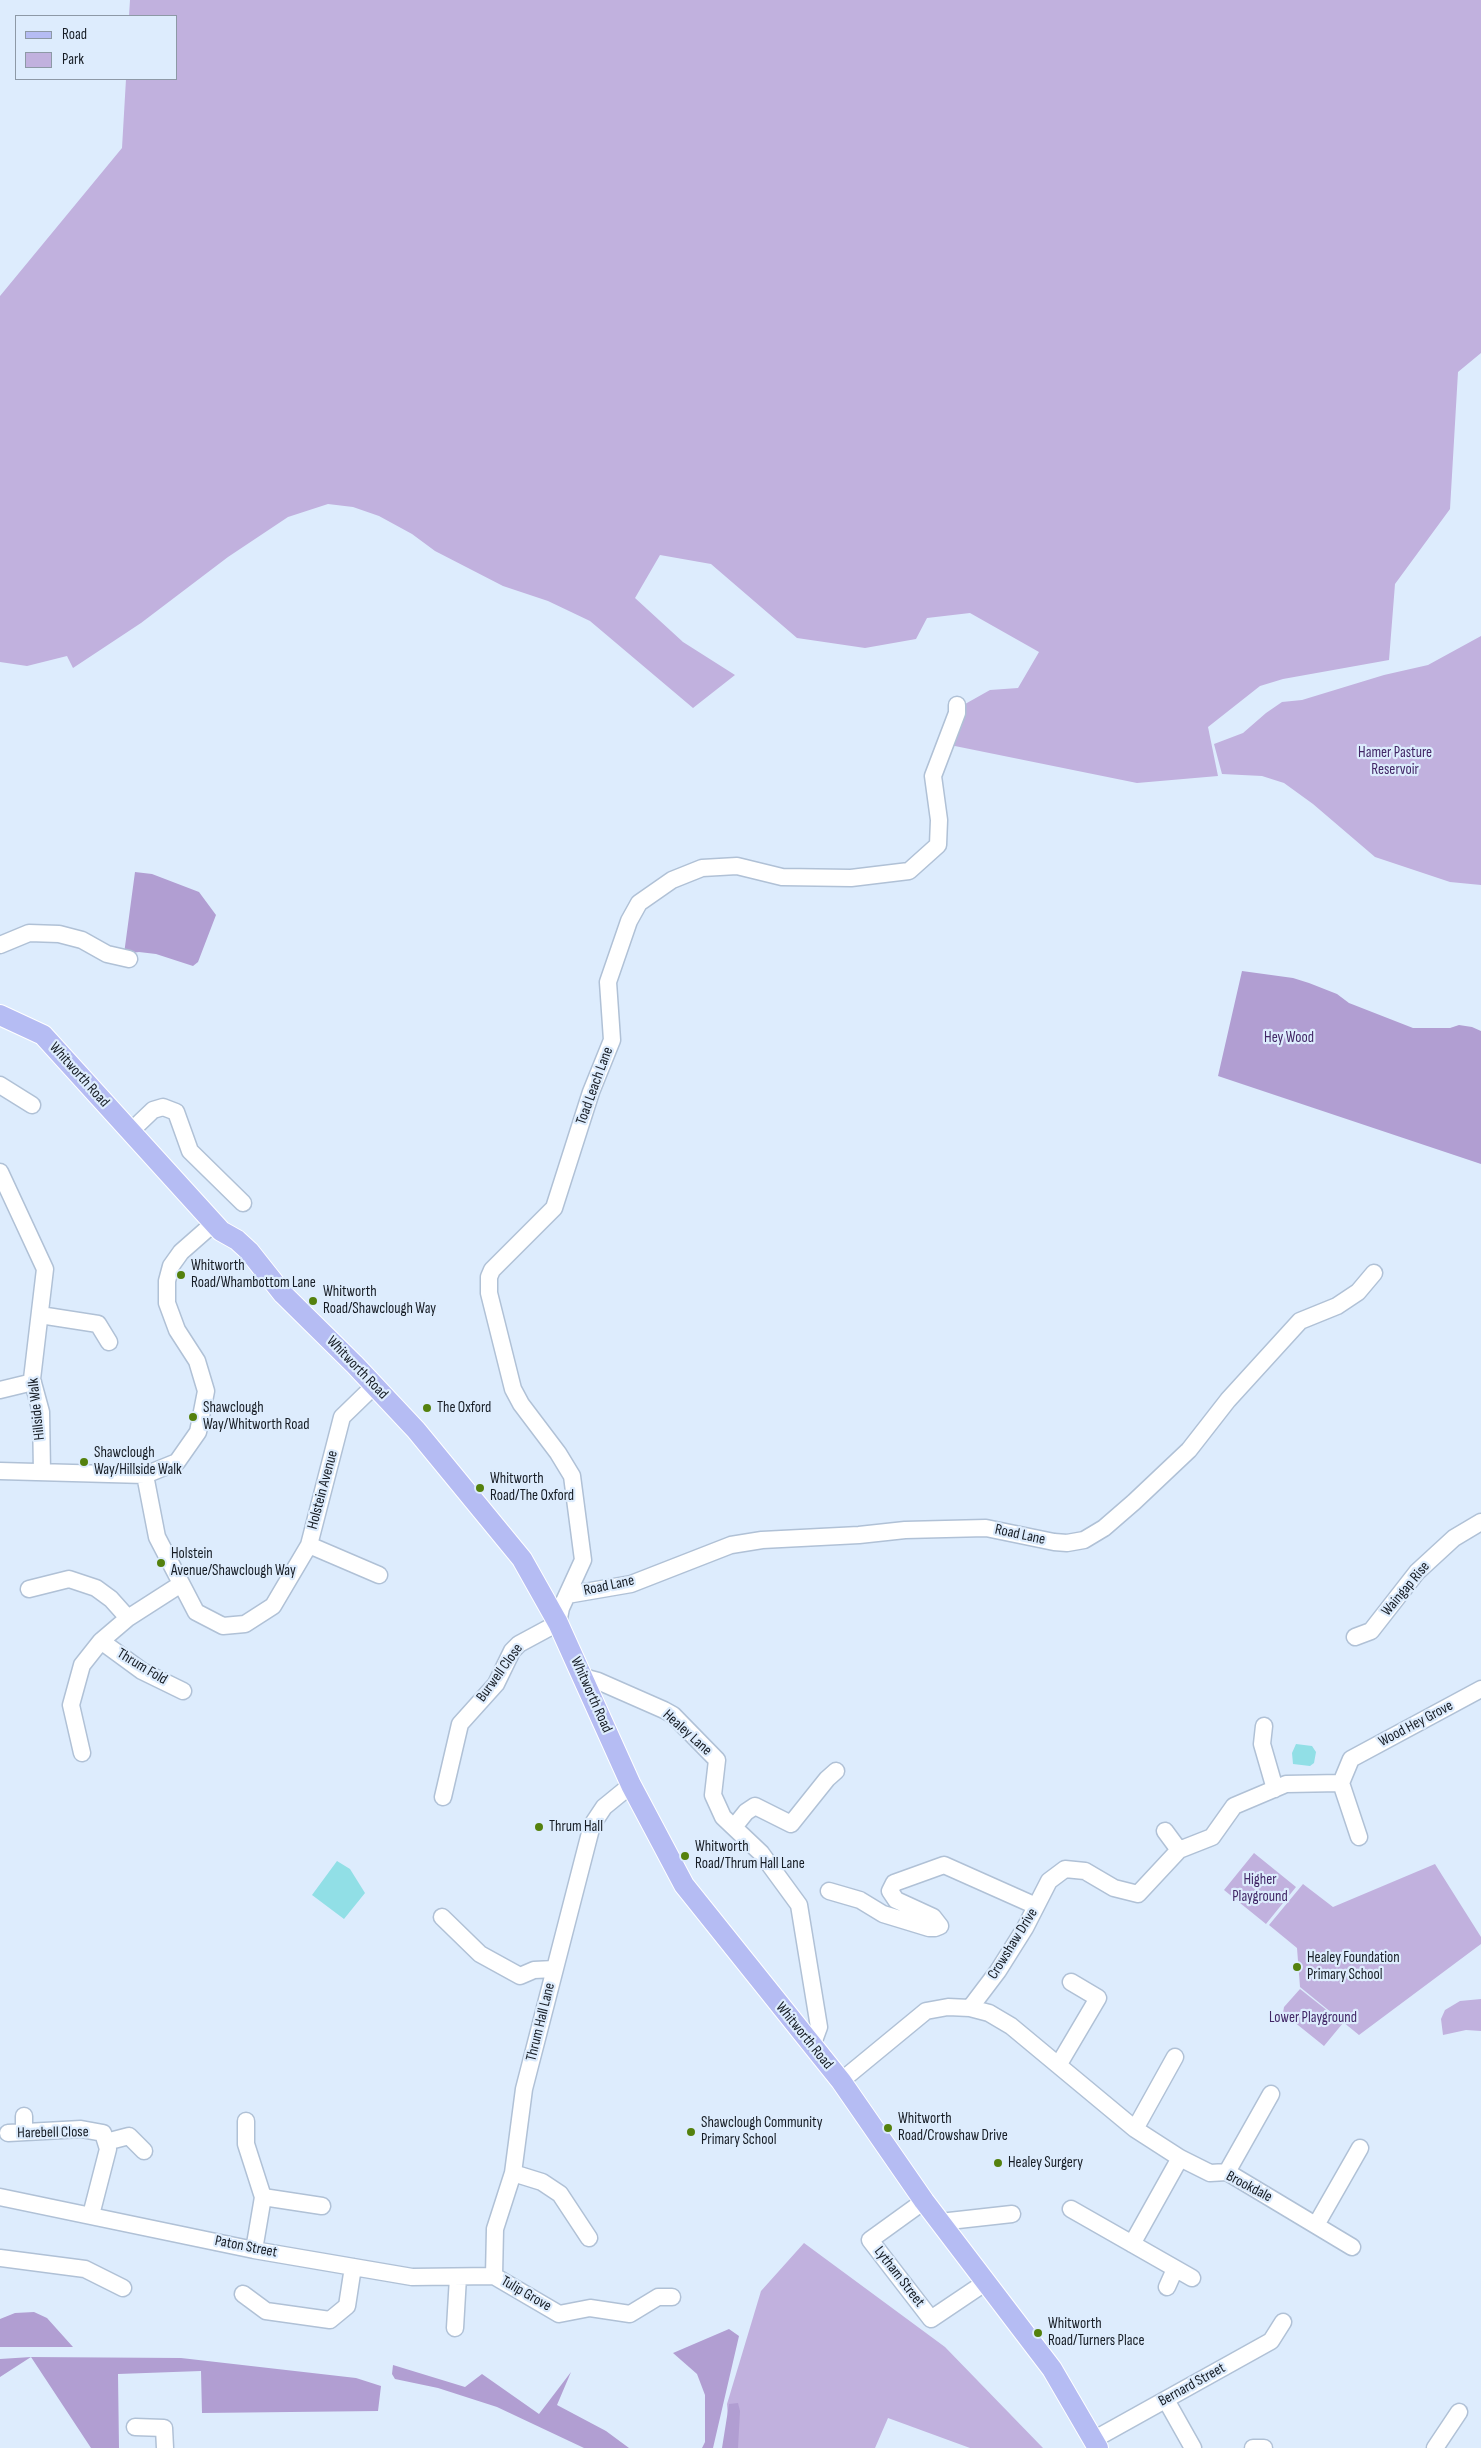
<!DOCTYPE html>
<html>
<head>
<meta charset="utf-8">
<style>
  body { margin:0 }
  #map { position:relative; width:1481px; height:2448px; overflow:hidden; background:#ddecfd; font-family:"Sofia Sans Condensed",sans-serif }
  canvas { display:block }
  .legend { position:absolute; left:15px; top:15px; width:162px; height:65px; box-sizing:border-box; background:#ddecfd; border:1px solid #8d99a6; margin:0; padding:6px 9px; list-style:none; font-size:15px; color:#161c24 }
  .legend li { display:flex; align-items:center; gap:10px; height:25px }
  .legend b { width:25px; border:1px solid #8d99a6 }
</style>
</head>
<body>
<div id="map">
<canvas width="1481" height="2448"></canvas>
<ul class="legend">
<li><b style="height:6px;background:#b5bcf3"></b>Road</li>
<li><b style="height:14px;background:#c1b1de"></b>Park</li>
</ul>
</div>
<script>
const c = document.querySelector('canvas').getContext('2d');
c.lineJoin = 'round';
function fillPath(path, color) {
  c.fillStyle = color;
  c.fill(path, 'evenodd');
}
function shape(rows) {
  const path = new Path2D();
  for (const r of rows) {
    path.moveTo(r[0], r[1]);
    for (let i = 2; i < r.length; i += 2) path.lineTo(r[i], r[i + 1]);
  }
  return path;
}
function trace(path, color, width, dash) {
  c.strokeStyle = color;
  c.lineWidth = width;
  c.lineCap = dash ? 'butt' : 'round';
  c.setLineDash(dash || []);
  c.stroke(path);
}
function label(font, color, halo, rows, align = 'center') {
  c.font = font + ' "Sofia Sans Condensed",sans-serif';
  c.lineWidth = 4.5;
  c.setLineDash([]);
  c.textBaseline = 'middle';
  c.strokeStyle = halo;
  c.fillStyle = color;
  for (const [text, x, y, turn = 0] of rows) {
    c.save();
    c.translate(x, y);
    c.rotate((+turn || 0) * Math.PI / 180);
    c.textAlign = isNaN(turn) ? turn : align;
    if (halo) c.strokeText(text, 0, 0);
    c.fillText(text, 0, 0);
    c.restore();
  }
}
fillPath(shape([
  [130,0,1481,0,1481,353,1458,372,1450,509,1395,584,1389,660,1283,679,1260,686,1208,727,1218,776,1137,783,945,744,958,708,990,690,1018,688,1039,652,970,613,927,618,916,639,865,648,797,638,711,564,660,555,635,598,683,642,735,675,693,708,590,621,548,601,503,586,435,551,412,534,379,516,353,507,328,504,288,517,228,557,141,623,73,668,67,656,27,666,0,662,0,296,122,148,126,79,176,79,176,16,129,16],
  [1481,636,1481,885,1450,882,1375,857,1313,804,1284,783,1262,776,1222,774,1214,744,1243,733,1266,713,1282,702,1302,700,1384,675,1428,665],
  [1254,1853,1296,1887,1266,1924,1224,1890],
  [1435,1864,1481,1937,1481,1944,1359,2035,1300,1987,1297,1948,1269,1925,1303,1884,1333,1907],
  [1300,1989,1343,2023,1324,2046,1283,2013,1284,2007],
  [1481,1999,1481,2031,1466,2030,1443,2035,1441,2019,1445,2010,1460,2001],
  [804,2243,945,2347,1043,2448,970,2448,888,2418,875,2448,730,2448,727,2404,761,2291]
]), '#c1b1de');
fillPath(shape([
  [135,872,152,874,199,892,216,915,198,962,193,966,156,954,139,952,124,954],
  [1242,971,1293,978,1309,983,1337,994,1349,1003,1413,1028,1450,1028,1459,1025,1472,1027,1481,1031,1481,1164,1218,1076],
  [34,2312,47,2318,73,2347,0,2347,0,2319,15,2313],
  [729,2329,739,2336,713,2448,702,2448,705,2442,705,2395,697,2374,673,2353],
  [31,2357,0,2377,0,2359,31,2357,181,2358,356,2378,381,2386,378,2411,202,2413,201,2371,118,2374,119,2448,91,2448],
  [393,2365,465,2387,482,2374,539,2414,571,2372,557,2405,606,2431,629,2448,584,2448,497,2407,438,2388,395,2379,392,2374],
  [738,2403,740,2411,738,2448,722,2448,729,2404]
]), '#b19ed2');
fillPath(shape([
  [1296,1744,1312,1746,1316,1752,1314,1763,1310,1766,1293,1764,1292,1753],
  [337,1861,350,1869,365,1893,344,1919,312,1895]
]), '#91dfe6');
const minor = shape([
  [0,945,29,933,59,934,82,940,107,954,129,959],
  [0,1085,32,1105],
  [131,1131,153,1110,163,1107,176,1112,190,1151,243,1203],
  [0,1172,45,1269,32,1379,41,1412,42,1472],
  [40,1315,98,1324,109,1342],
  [0,1390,33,1382],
  [0,1471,145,1475,177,1462,198,1432,206,1391,197,1361,177,1330,167,1303,167,1281,171,1266,181,1252,214,1223],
  [145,1475,157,1537,196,1612,223,1626,245,1624,273,1606,309,1545,342,1417,375,1385],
  [309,1545,379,1575],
  [29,1589,69,1579,96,1588,111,1599,128,1618],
  [567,1595,631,1584,731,1545,762,1540,859,1535,905,1530,986,1528,1054,1542,1067,1543,1084,1540,1104,1528,1134,1502,1189,1450,1228,1400,1300,1321,1337,1306,1358,1292,1374,1273],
  [1355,1637,1371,1631,1417,1572,1454,1538,1481,1522],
  [101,1641,142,1671,183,1691],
  [583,1677,598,1681,664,1710,673,1715,717,1760,713,1795,723,1817,761,1853,799,1905,819,2027,812,2046],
  [1264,1726,1262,1744,1275,1789],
  [82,1753,71,1705,82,1665,101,1641,128,1618,181,1584],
  [443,1797,460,1724,496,1684,512,1651,519,1644,558,1623,561,1608,583,1560,572,1476,558,1453,521,1404,513,1389,489,1293,489,1277,492,1270,554,1208,591,1092,612,1040,608,982,629,921,639,903,672,880,702,868,737,866,782,877,851,878,909,871,938,845,939,820,933,776,957,713,957,705],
  [734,1827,746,1812,755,1806,791,1824,827,1779,836,1771],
  [1165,1831,1179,1850],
  [1359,1837,1341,1783,1351,1759,1481,1689],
  [829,1891,860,1900,883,1914,929,1928,935,1928,940,1926,933,1917,896,1900,890,1891,894,1883,944,1865,1036,1906],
  [442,1917,480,1954,520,1976,534,1970,554,1969],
  [970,2008,989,2013,1011,2026,1135,2129,1180,2158,1210,2173,1227,2172,1352,2247],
  [1059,2064,1098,1998,1071,1982],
  [841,2081,926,2011,948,2007,970,2008,998,1971,1025,1928,1049,1881,1065,1869,1085,1871,1114,1888,1138,1894,1179,1850,1212,1837,1234,1806,1286,1784,1341,1783],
  [24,2116,24,2132],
  [246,2121,246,2144,263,2197,254,2250],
  [1135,2129,1175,2057],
  [8,2133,81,2129,103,2133,108,2149,91,2215],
  [106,2142,129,2136,144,2151],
  [1227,2172,1271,2094],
  [513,2173,542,2182,560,2194,589,2238],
  [0,2197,254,2250,412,2277,494,2276],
  [263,2197,322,2206],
  [924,2201,870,2240,931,2319,986,2282],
  [1071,2209,1192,2278],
  [940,2222,1012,2214],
  [1316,2225,1360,2148],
  [1132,2244,1180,2158],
  [0,2258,85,2269,123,2288],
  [494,2276,495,2229,513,2173,524,2089,592,1825,604,1807,631,1785],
  [494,2276,559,2314,590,2308,630,2314,658,2297,672,2297],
  [1167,2287,1175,2269],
  [243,2294,266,2311,330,2320,347,2306,353,2267],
  [455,2328,458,2277],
  [1166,2400,1193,2448],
  [135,2427,164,2428,165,2448],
  [1093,2440,1271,2341,1283,2322],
  [1253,2448,1264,2448],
  [1435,2448,1459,2412]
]);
const major = shape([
  [0,1015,43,1035,221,1231,237,1240,249,1251,283,1294,355,1365,416,1430,522,1559,558,1623,631,1785,684,1885,841,2081,924,2201,1052,2369,1098,2448]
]);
trace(minor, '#b0c1d6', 19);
trace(major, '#fff', 22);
trace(minor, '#fff', 16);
trace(major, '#b5bcf3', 20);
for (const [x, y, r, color] of [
  [181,1275,5,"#54810d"],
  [313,1301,5,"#54810d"],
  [427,1408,5,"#54810d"],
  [193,1417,5,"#54810d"],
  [84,1462,5,"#54810d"],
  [480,1488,5,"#54810d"],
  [161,1563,5,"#54810d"],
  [539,1827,5,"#54810d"],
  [685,1856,5,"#54810d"],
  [1297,1967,5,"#54810d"],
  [888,2128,5,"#54810d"],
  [691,2132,5,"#54810d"],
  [998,2163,5,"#54810d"],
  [1038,2333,5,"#54810d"]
]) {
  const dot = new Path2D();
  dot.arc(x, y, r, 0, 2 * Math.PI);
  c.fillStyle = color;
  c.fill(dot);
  trace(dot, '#ddecfd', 2);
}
label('15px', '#422766', '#ddecfd', [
  ["Hamer Pasture",1395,753],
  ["Reservoir",1395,770],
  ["Hey Wood",1289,1038],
  ["Higher",1260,1880],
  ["Playground",1260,1897],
  ["Lower Playground",1313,2018]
]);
label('15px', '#161c24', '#ddecfd', [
  ["Whitworth Road",79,1075,48],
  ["Toad Leach Lane",595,1086,-70],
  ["Whitworth Road",357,1368,46],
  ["Hillside Walk",37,1409,-96],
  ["Holstein Avenue",323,1490,-75],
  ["Road Lane",1020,1535,12],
  ["Road Lane",609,1586,-12],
  ["Waingap Rise",1406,1589,-50],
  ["Thrum Fold",142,1667,31],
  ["Burwell Close",500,1673,-54],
  ["Whitworth Road",591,1695,66],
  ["Wood Hey Grove",1416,1724,-28],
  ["Healey Lane",687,1733,42],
  ["Crowshaw Drive",1013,1944,-58],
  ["Thrum Hall Lane",541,2022,-76],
  ["Whitworth Road",804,2036,51],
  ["Harebell Close",53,2133,-1],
  ["Brookdale",1249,2187,28],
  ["Paton Street",246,2247,11],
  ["Lytham Street",899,2277,52],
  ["Tulip Grove",526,2294,30],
  ["Bernard Street",1192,2385,-29]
]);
label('15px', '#161c24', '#ddecfd', [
  ["Whitworth",191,1266],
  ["Road/Whambottom Lane",191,1283],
  ["Whitworth",323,1292],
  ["Road/Shawclough Way",323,1309],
  ["Shawclough",203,1408],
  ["Way/Whitworth Road",203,1425],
  ["The Oxford",437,1408],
  ["Shawclough",94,1453],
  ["Way/Hillside Walk",94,1470],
  ["Whitworth",490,1479],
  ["Road/The Oxford",490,1496],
  ["Holstein",171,1554],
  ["Avenue/Shawclough Way",171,1571],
  ["Thrum Hall",549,1827],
  ["Whitworth",695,1847],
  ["Road/Thrum Hall Lane",695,1864],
  ["Healey Foundation",1307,1958],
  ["Primary School",1307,1975],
  ["Whitworth",898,2119],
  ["Road/Crowshaw Drive",898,2136],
  ["Shawclough Community",701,2123],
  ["Primary School",701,2140],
  ["Healey Surgery",1008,2163],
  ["Whitworth",1048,2324],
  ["Road/Turners Place",1048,2341]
], 'left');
</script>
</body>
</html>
